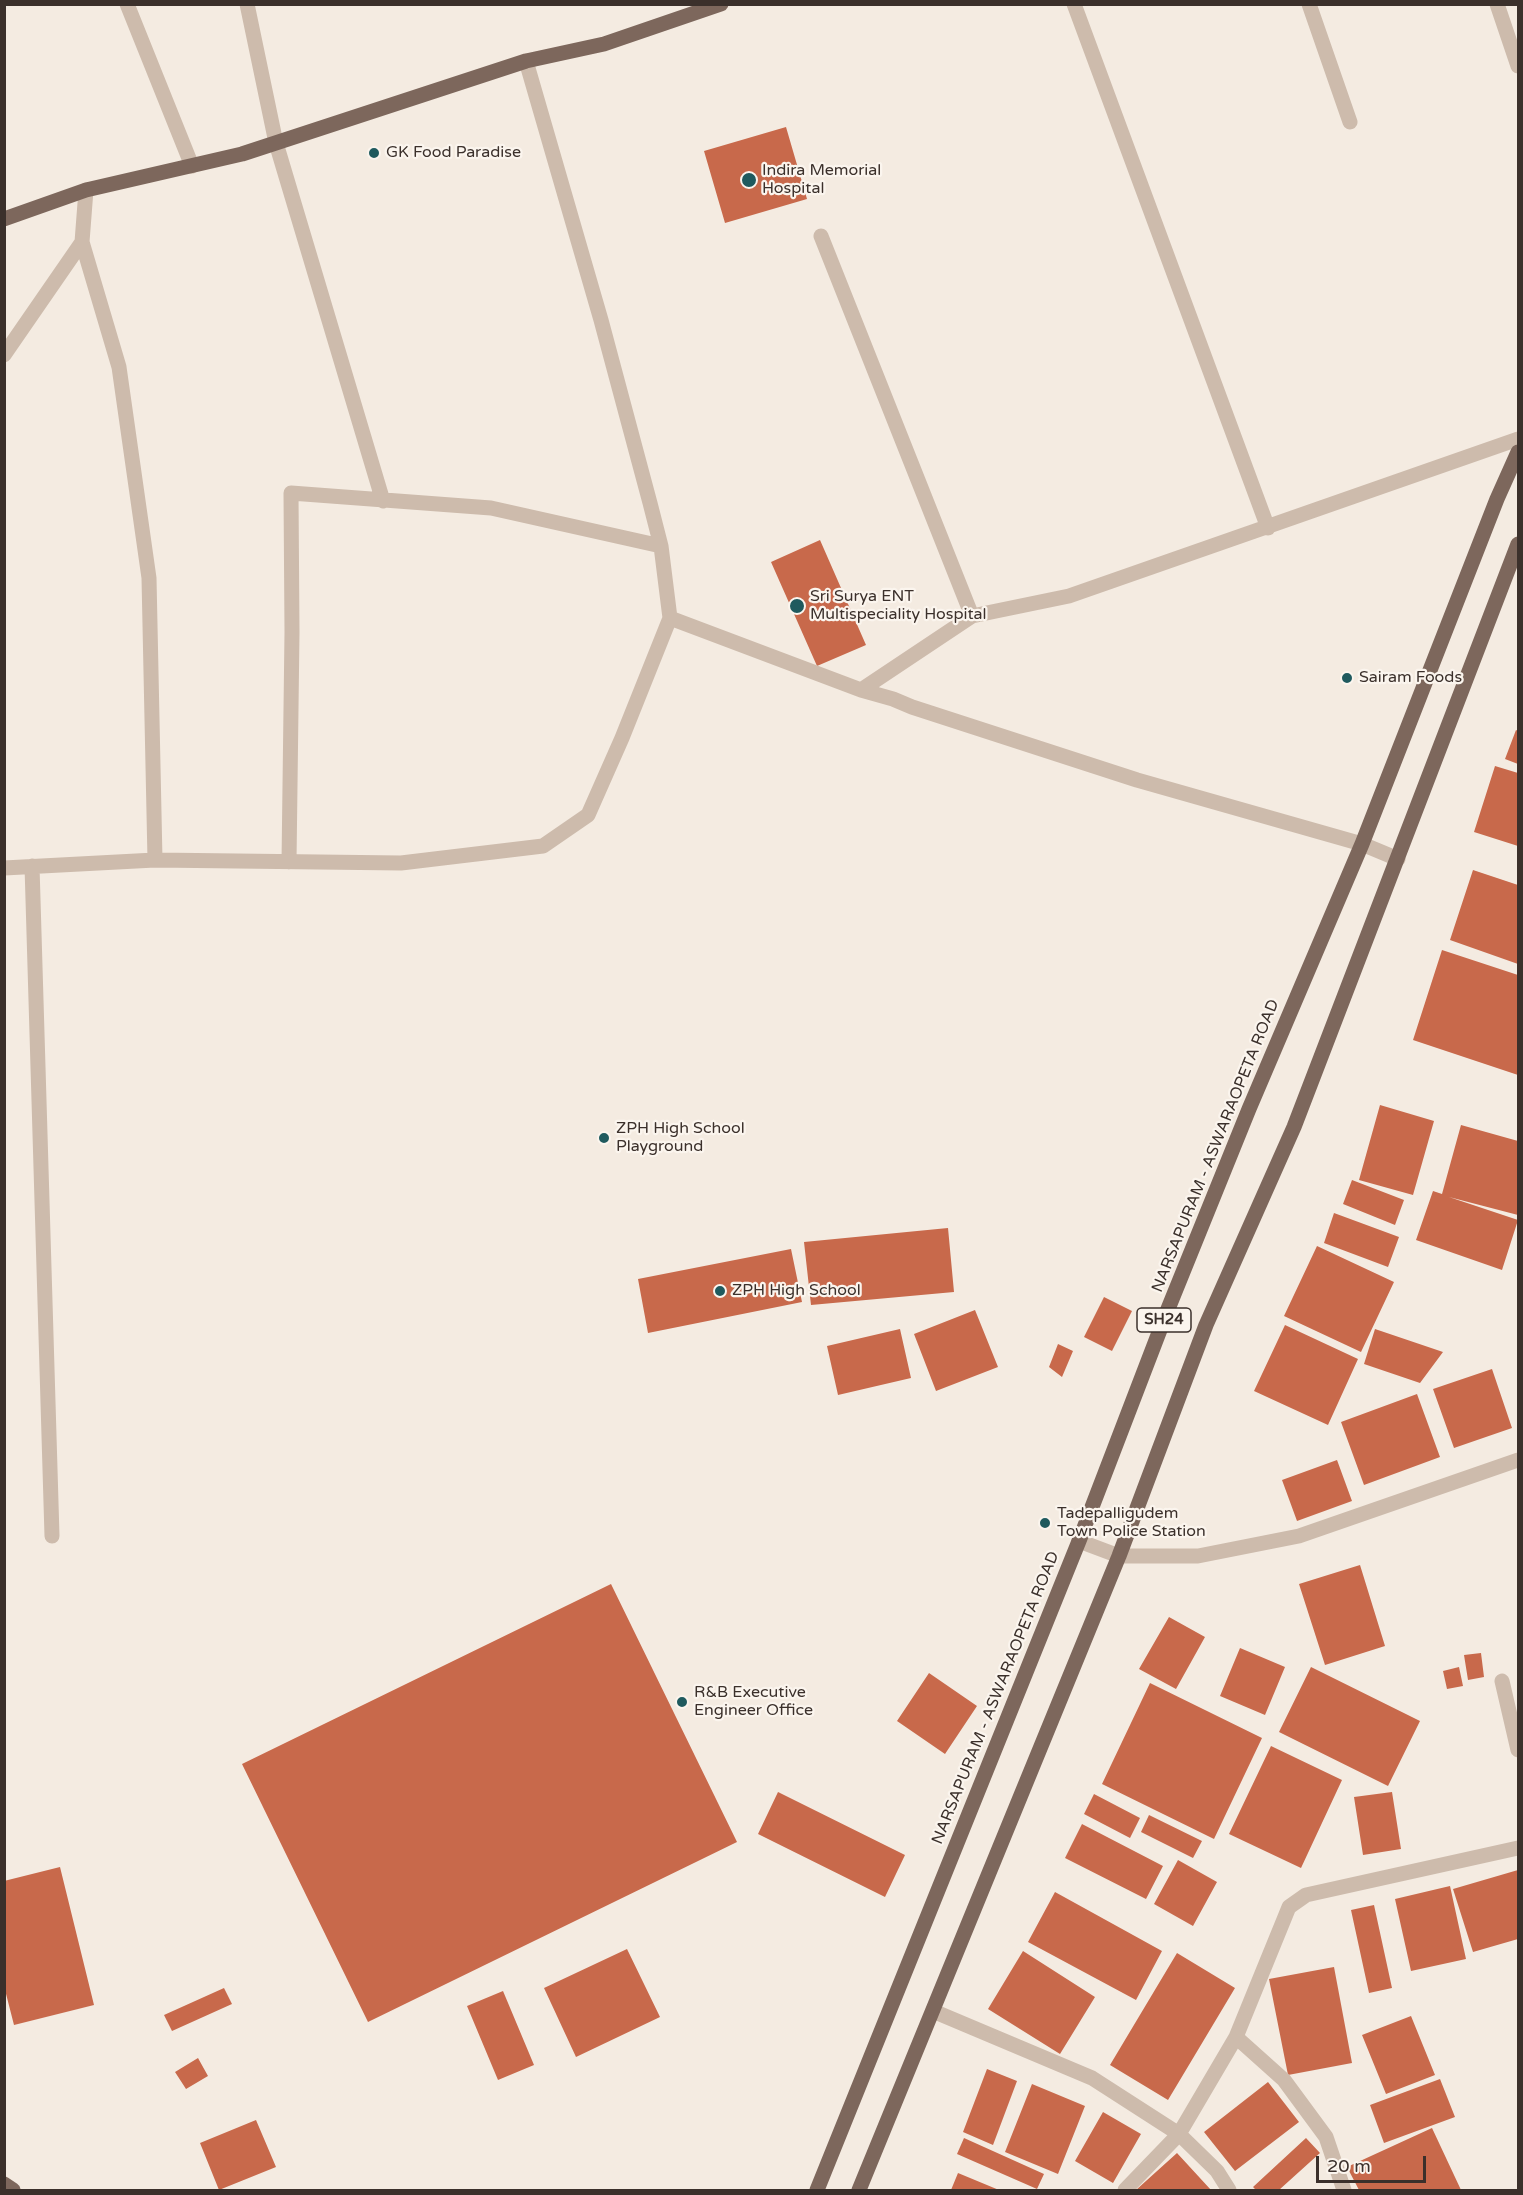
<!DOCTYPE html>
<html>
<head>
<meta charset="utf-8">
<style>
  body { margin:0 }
  #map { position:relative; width:1523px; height:2195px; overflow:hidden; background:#f4ebe1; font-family:"Varela Round",sans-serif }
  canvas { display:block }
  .frame { position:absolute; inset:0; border:6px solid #3b302b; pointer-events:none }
  .scale { position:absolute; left:1316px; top:2156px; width:110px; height:27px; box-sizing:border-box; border:3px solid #3b302b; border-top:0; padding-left:8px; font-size:18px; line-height:21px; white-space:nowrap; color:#3b302b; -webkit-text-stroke:4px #fbf5ee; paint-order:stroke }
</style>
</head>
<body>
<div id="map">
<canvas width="1523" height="2195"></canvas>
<div class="frame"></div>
<div class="scale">20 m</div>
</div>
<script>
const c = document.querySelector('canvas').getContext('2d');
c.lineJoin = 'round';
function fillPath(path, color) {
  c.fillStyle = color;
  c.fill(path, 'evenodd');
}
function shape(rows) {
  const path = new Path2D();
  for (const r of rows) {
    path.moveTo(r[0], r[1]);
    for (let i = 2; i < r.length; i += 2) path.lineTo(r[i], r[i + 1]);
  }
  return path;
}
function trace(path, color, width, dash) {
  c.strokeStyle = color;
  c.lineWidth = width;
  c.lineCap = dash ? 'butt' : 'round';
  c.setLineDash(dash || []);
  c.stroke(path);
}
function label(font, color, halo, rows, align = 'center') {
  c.font = font + ' "Varela Round",sans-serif';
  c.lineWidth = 4.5;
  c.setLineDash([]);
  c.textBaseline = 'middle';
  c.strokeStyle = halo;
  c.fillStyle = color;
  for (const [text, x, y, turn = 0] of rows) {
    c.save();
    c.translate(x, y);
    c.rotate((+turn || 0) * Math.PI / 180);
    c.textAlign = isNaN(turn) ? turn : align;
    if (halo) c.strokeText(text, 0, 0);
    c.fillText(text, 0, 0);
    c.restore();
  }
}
fillPath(shape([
  [786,127,807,199,725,223,704,151],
  [820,540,866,645,817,666,771,562],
  [1516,730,1518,731,1518,764,1505,759],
  [1495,766,1518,773,1518,846,1474,832],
  [1473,870,1518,885,1518,964,1450,940],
  [1442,950,1518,975,1518,1075,1413,1040],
  [1380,1105,1434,1121,1413,1195,1359,1180],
  [1461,1125,1518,1141,1518,1215,1449,1197,1518,1220,1502,1270,1416,1240,1433,1191,1442,1194],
  [1352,1180,1404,1200,1395,1225,1343,1204],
  [1334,1213,1399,1237,1388,1267,1324,1243],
  [948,1228,954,1292,811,1305,804,1242],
  [1317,1246,1394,1282,1361,1352,1284,1316],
  [791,1249,802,1302,648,1333,638,1279],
  [1104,1297,1132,1311,1112,1351,1084,1337],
  [975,1310,998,1367,936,1391,914,1334],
  [1285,1325,1358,1359,1328,1425,1254,1391],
  [900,1329,911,1378,838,1395,827,1346],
  [1375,1329,1443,1352,1420,1383,1364,1364],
  [1058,1344,1073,1351,1062,1377,1049,1367],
  [1492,1369,1512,1428,1454,1448,1433,1389],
  [1417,1394,1440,1457,1364,1485,1341,1422],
  [1337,1460,1352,1501,1297,1521,1282,1480],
  [1360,1565,1385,1646,1325,1665,1299,1584],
  [611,1584,737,1842,368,2022,242,1764],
  [1169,1617,1205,1637,1176,1689,1139,1669],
  [1240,1648,1285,1667,1265,1715,1220,1696],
  [1481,1653,1484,1677,1468,1680,1464,1655],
  [1311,1667,1420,1721,1388,1786,1279,1732],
  [1459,1667,1463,1686,1447,1689,1443,1671],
  [929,1673,977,1706,945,1754,897,1721],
  [1150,1683,1262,1738,1214,1839,1102,1784],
  [1271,1746,1342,1780,1301,1868,1229,1834],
  [778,1792,905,1855,885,1897,758,1834],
  [1392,1792,1401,1849,1363,1855,1354,1797],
  [1094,1794,1140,1818,1130,1838,1084,1814],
  [1149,1815,1202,1841,1193,1858,1141,1832],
  [1082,1824,1163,1866,1146,1899,1065,1858],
  [1178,1860,1217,1882,1193,1926,1154,1904],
  [60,1867,94,2005,14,2025,4,1986,4,1881],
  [1518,1870,1518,1939,1473,1952,1453,1889],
  [1450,1886,1466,1959,1411,1971,1395,1899],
  [1055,1892,1162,1951,1136,2000,1028,1942],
  [1374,1905,1392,1988,1369,1993,1351,1910],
  [627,1949,660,2017,576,2057,544,1988],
  [1023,1951,1095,1997,1060,2054,988,2009],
  [1177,1953,1235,1988,1168,2100,1110,2065],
  [1334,1967,1352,2063,1288,2075,1269,1979],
  [224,1988,232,2004,172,2031,164,2015],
  [503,1991,534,2065,498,2080,467,2006],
  [1411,2016,1435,2075,1386,2094,1362,2035],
  [198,2058,208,2076,186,2089,175,2072],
  [987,2069,1017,2081,993,2145,963,2132],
  [1440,2079,1455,2117,1384,2143,1370,2105],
  [1268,2082,1299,2122,1235,2171,1204,2132],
  [1032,2084,1085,2106,1058,2174,1005,2152],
  [1103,2112,1141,2134,1113,2183,1075,2161],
  [256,2120,276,2167,219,2190,200,2143],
  [1432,2128,1461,2190,1359,2190,1347,2167],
  [964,2138,1044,2174,1037,2189,957,2154],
  [1306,2138,1320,2153,1279,2190,1256,2190,1253,2187],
  [1177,2153,1211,2190,1136,2190],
  [958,2173,999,2190,951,2190]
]), '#c8694b');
trace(shape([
  [127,4,192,166],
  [247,4,276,143,383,501],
  [1074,4,1268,528],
  [1309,4,1350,122],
  [1497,4,1518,66],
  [821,236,972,616],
  [82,242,119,367,149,578,155,860],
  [4,355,82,242,86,190],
  [670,618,861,690,893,699,912,707,1137,780,1362,844,1398,859],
  [861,690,972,616,1069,596,1518,439],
  [289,862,292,632,291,493,491,508,661,546],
  [32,866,52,1536],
  [4,868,155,860,401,863,543,846,588,815,622,738,670,618,661,546,650,503,601,320,526,61],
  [1079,1541,1119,1556,1198,1556,1299,1536,1518,1460],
  [1502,1681,1518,1750],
  [933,2011,1092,2078,1179,2134,1217,2171,1229,2190],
  [1236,2037,1284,2080,1326,2137,1344,2190],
  [1125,2190,1179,2134,1236,2037,1289,1907,1306,1895,1518,1848]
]), '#cdbbac', 15);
trace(shape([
  [4,219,86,190,242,154,526,61,604,44,721,4],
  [4,2184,13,2190],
  [817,2190,1079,1541,1168,1309,1249,1109,1362,844,1497,499,1518,452],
  [859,2190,1119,1556,1206,1325,1294,1127,1518,544]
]), '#7d675c', 15);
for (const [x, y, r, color] of [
  [374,153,6,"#1f5a5e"],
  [749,180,8,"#1f5a5e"],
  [797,606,8,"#1f5a5e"],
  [1347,678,6,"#1f5a5e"],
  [604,1138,6,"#1f5a5e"],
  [720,1291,6,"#1f5a5e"],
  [1045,1523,6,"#1f5a5e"],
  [682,1702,6,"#1f5a5e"]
]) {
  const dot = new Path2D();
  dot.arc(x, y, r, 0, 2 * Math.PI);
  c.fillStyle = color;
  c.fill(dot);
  trace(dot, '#fbf5ee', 2);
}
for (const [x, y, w] of [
  [1164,1320,54]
]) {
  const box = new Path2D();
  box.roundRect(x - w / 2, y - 12, w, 24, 4.5);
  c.fillStyle = '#fbf5ee';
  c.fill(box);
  trace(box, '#3b302b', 1.5);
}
label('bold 15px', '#3b302b', null, [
  ["SH24",1164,1320]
]);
label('16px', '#3b302b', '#fbf5ee', [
  ["GK Food Paradise",386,153],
  ["Indira Memorial",762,171],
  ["Hospital",762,189],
  ["Sri Surya ENT",810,597],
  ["Multispeciality Hospital",810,615],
  ["Sairam Foods",1359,678],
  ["ZPH High School",616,1129],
  ["Playground",616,1147],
  ["ZPH High School",732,1291],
  ["Tadepalligudem",1057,1514],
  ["Town Police Station",1057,1532],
  ["R&B Executive",694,1693],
  ["Engineer Office",694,1711]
], 'left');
label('16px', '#3b302b', '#fbf5ee', [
  ["NARSAPURAM - ASWARAOPETA ROAD",1216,1146,-68],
  ["NARSAPURAM - ASWARAOPETA ROAD",996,1698,-68]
]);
</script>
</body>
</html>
